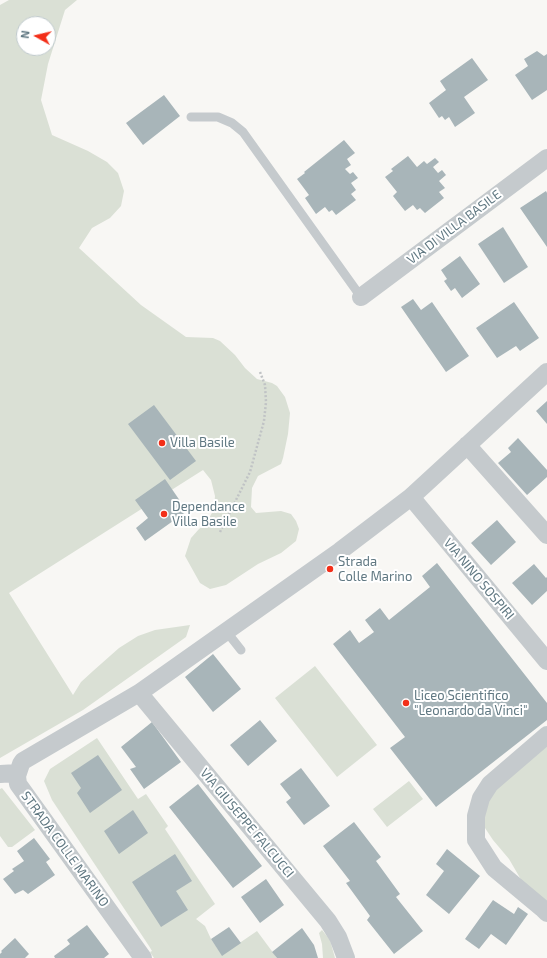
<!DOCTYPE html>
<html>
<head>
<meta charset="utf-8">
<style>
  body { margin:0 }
  #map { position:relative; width:547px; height:958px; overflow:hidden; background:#f8f7f4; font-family:"Exo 2",sans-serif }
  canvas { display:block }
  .north { position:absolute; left:16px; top:16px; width:40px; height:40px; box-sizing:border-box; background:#fff; border:1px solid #bfc9cd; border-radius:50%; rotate:278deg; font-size:11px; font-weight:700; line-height:16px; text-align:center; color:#607882 }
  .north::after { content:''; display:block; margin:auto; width:14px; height:18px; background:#f32f19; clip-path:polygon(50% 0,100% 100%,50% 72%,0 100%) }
</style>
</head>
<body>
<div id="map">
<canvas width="547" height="958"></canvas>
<div class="north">N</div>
</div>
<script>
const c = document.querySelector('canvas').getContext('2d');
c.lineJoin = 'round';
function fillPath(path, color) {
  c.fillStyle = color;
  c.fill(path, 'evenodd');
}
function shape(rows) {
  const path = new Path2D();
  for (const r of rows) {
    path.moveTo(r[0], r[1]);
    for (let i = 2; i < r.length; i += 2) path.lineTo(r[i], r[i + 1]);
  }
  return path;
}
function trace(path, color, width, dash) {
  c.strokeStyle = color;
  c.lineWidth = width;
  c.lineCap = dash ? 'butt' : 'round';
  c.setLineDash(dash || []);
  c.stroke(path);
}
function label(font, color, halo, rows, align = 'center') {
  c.font = font + ' "Exo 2",sans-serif';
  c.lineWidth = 4;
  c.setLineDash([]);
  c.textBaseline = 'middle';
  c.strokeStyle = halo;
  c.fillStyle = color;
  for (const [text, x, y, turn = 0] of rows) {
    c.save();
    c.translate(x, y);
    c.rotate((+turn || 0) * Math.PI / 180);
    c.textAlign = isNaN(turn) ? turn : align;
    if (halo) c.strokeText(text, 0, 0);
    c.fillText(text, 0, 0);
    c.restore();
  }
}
fillPath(shape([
  [9,0,77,0,65,10,48,64,41,100,52,135,88,151,107,162,118,173,124,191,121,206,110,218,92,228,79,248,141,305,186,337,213,338,220,341,235,355,245,368,257,379,272,383,277,386,285,397,290,413,288,434,283,458,281,464,258,476,252,488,251,507,256,513,281,511,291,514,296,521,299,529,296,541,281,553,258,564,226,585,210,589,200,583,185,556,191,538,199,529,206,524,214,509,215,496,211,480,203,470,9,593,73,695,81,682,93,671,119,648,138,636,155,630,190,625,186,637,83,710,0,758,0,5],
  [24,24,48,24,48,48,24,48],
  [315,666,377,745,337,777,275,698],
  [97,738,138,799,146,794,168,826,165,829,215,904,196,919,205,926,211,939,222,955,257,931,277,958,154,958,150,952,152,951,149,946,52,800,44,781,50,769],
  [547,740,547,906,523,883,509,859,493,840,481,822,487,793],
  [409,781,423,799,387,827,373,809],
  [2,788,35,830,12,847,8,847,0,836,0,789],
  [322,930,330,940,335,958,323,958,322,944,319,933]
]), '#dae0d5');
fillPath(shape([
  [537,51,544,56,547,54,547,90,532,100,515,75,528,66,524,59],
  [472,58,488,80,464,97,475,113,455,127,449,117,445,120,442,116,439,118,429,103,446,90,440,81],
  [164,95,180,116,143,145,126,123],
  [344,140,355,153,347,159,351,165,345,169,350,174,353,172,358,178,351,183,356,190,351,194,356,200,336,215,332,210,329,212,325,207,316,214,305,198,309,195,297,179,305,173,304,172],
  [408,156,417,167,424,161,427,164,435,158,439,162,433,167,438,173,442,170,446,175,439,181,445,188,439,192,444,198,425,213,420,208,417,210,413,205,405,211,393,196,397,192,385,177,393,171,391,169],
  [546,191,547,193,547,247,520,208],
  [503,227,528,267,504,283,478,244],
  [460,256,480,284,462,298,455,288,451,291,444,281,447,279,441,270],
  [413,299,421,310,432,302,469,356,446,372,401,307],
  [514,302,539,338,520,351,516,346,497,358,476,328],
  [547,401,547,424,536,411],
  [154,405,196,461,170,480,128,424],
  [518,438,547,470,547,477,527,495,498,463,511,452,508,448],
  [165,479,187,511,145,541,136,528,148,518,135,500],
  [497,520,516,542,491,565,471,543],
  [437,563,547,703,547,720,436,807,390,748,405,737,333,644,350,630,359,643,374,632,365,620,380,608,389,620,430,587,422,576],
  [534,564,546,578,547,577,547,591,532,605,512,583],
  [213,654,241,689,213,712,185,677],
  [260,720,277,741,248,766,230,745],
  [152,722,181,762,144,789,130,769,136,767,121,747],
  [98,755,122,790,90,813,77,793,81,788,71,773],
  [301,768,330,806,304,825,286,802,291,798,280,784],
  [198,784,262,866,233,888,169,807],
  [133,810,148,833,119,854,104,831],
  [354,822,381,857,376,861,400,894,396,897,423,931,394,954,367,920,370,916,346,883,350,881,323,846],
  [34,838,50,859,46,862,55,875,28,894,23,890,15,894,3,879,14,871,12,869,24,861,17,851],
  [447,849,480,876,449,914,426,895,444,871,436,864],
  [175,854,192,881,176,891,188,910,161,927,132,882],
  [266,879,284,905,260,923,241,897],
  [493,900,514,914,518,907,528,914,506,945,491,934,479,949,465,939],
  [87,925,109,954,104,958,55,958,54,956,70,944,67,940],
  [229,927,241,943,222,956,211,939],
  [302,928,314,945,318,958,277,958,272,952],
  [15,938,29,954,25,958,0,958,0,954,2,952,1,951]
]), '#a8b5b9');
trace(shape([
  [220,532,250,472,264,421,266,402,265,385,260,372]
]), '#c0c3c5', 2.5, [2, 2]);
trace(shape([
  [191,117,218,117,232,123,243,132,361,297],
  [226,631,241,650]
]), '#c5cacd', 9);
trace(shape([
  [361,297,547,158],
  [467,445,547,535],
  [411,497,547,661],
  [139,693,328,921,338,937,346,958],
  [547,735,490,784,481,798,476,816,476,840,494,868,542,908,547,913],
  [0,774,17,773],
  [143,958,18,784,17,776,21,764,23,761,139,693,340,551,411,497,547,372]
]), '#c5cacd', 18);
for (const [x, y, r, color] of [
  [162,443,4,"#f32f19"],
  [164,514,4,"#f32f19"],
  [330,569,4,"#f32f19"],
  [406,703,4,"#f32f19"]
]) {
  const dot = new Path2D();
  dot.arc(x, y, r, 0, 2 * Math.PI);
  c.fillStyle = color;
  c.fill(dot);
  trace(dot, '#fff', 1.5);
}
label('13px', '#607882', '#fff', [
  ["VIA DI VILLA BASILE",454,227,-37],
  ["VIA NINO SOSPIRI",479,579,50],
  ["VIA GIUSEPPE FALCUCCI",247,823,50],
  ["STRADA COLLE MARINO",65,849,54]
]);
label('13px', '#607882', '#fff', [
  ["Villa Basile",170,443],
  ["Dependance",172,507],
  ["Villa Basile",172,522],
  ["Strada",338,562],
  ["Colle Marino",338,577],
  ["Liceo Scientifico",414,696],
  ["\"Leonardo da Vinci\"",414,711]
], 'left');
</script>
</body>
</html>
